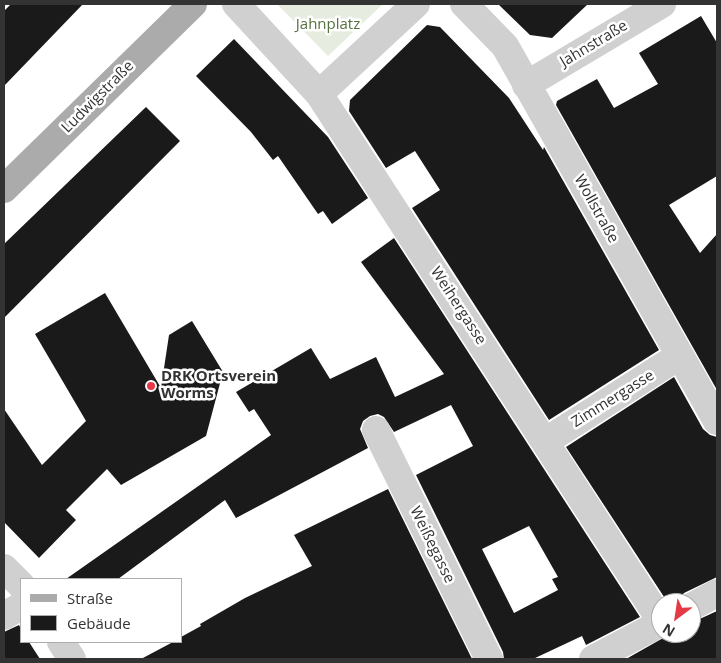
<!DOCTYPE html>
<html>
<head>
<meta charset="utf-8">
<style>
  body { margin:0 }
  #map { position:relative; width:721px; height:663px; overflow:hidden; background:#fff; font-family:"Open Sans",sans-serif }
  canvas { display:block }
  .frame { position:absolute; inset:0; border:5px solid #333; pointer-events:none }
  .legend { position:absolute; left:20px; top:578px; width:162px; height:65px; box-sizing:border-box; background:#fff; border:1px solid #adadad; margin:0; padding:6px 9px; list-style:none; font-size:15px; color:#333 }
  .legend li { display:flex; align-items:center; gap:10px; height:25px }
  .legend b { width:25px; border:1px solid #adadad }
  .north { position:absolute; left:651px; top:593px; width:50px; height:50px; box-sizing:border-box; background:#fff; border:1px solid #adadad; border-radius:50%; rotate:211deg; font-size:14px; font-weight:700; line-height:20px; text-align:center; color:#333 }
  .north::after { content:''; display:block; margin:auto; width:18px; height:22px; background:#e63946; clip-path:polygon(50% 0,100% 100%,50% 72%,0 100%) }
</style>
</head>
<body>
<div id="map">
<canvas width="721" height="663"></canvas>
<div class="frame"></div>
<ul class="legend">
<li><b style="height:6px;background:#ababab"></b>Straße</li>
<li><b style="height:14px;background:#1a1a1a"></b>Gebäude</li>
</ul>
<div class="north">N</div>
</div>
<script>
const c = document.querySelector('canvas').getContext('2d');
c.lineJoin = 'round';
function fillPath(path, color) {
  c.fillStyle = color;
  c.fill(path, 'evenodd');
}
function shape(rows) {
  const path = new Path2D();
  for (const r of rows) {
    path.moveTo(r[0], r[1]);
    for (let i = 2; i < r.length; i += 2) path.lineTo(r[i], r[i + 1]);
  }
  return path;
}
function trace(path, color, width, dash) {
  c.strokeStyle = color;
  c.lineWidth = width;
  c.lineCap = dash ? 'butt' : 'round';
  c.setLineDash(dash || []);
  c.stroke(path);
}
function label(font, color, halo, rows, align = 'center') {
  c.font = font + ' "Open Sans",sans-serif';
  c.lineWidth = 5;
  c.setLineDash([]);
  c.textBaseline = 'middle';
  c.strokeStyle = halo;
  c.fillStyle = color;
  for (const [text, x, y, turn = 0] of rows) {
    c.save();
    c.translate(x, y);
    c.rotate((+turn || 0) * Math.PI / 180);
    c.textAlign = isNaN(turn) ? turn : align;
    if (halo) c.strokeText(text, 0, 0);
    c.fillText(text, 0, 0);
    c.restore();
  }
}
fillPath(shape([
  [277,4,383,4,328,56]
]), '#e6ecdf');
fillPath(shape([
  [11,4,83,4,4,86,4,11],
  [498,4,588,4,552,38,530,35],
  [701,16,717,43,717,176,669,205,700,253,717,234,717,390,556,105,557,101,597,79,614,108,658,84,639,53],
  [427,25,440,27,509,98,543,150,544,147,659,350,549,420,412,208,440,190,415,151,386,168,349,111,350,100],
  [234,39,328,137,368,198,332,224,323,211,318,214,278,156,273,160,251,132,196,76],
  [146,107,180,141,4,318,4,244],
  [394,238,640,617,586,645,582,636,533,659,504,659,503,652,416,475,473,446,451,405,394,432,384,417,378,414,370,416,363,421,360,429,368,448,236,518,225,500,118,579,66,579,271,435,254,409,249,412,236,392,311,348,330,379,376,357,395,397,444,374,361,262],
  [529,526,558,577,552,579,558,590,514,613,482,549],
  [105,293,161,388,169,335,192,321,223,372,206,436,121,485,107,469,66,510,76,520,39,558,4,522,4,409,42,465,86,421,35,334],
  [674,377,703,429,710,435,717,437,717,577,684,593,676,603,668,603,566,447],
  [388,489,472,659,141,659,173,642,181,642,181,637,201,626,200,624,245,598,312,566,294,535],
  [717,611,717,659,626,659,672,633,691,633,691,623],
  [19,625,21,629,21,642,29,642,40,659,4,659,4,632]
]), '#1a1a1a');
trace(shape([
  [236,4,319,94,661,621],
  [464,4,505,46,717,421],
  [526,85,662,4],
  [319,94,416,4],
  [376,430,489,659],
  [546,441,679,356],
  [4,568,21,585],
  [691,607,717,593],
  [4,616,21,606],
  [61,642,72,659],
  [593,659,661,623]
]), '#d0d0d0', 28);
trace(shape([
  [4,189,193,4]
]), '#ababab', 28);
for (const [x, y, r, color] of [
  [151,386,5,"#e63946"]
]) {
  const dot = new Path2D();
  dot.arc(x, y, r, 0, 2 * Math.PI);
  c.fillStyle = color;
  c.fill(dot);
  trace(dot, '#fff', 2);
}
label('15px', '#56703f', '#fff', [
  ["Jahnplatz",328,25]
]);
label('15px', '#333', '#fff', [
  ["Jahnstraße",594,44,-31],
  ["Ludwigstraße",98,97,-45],
  ["Wollstraße",596,209,61],
  ["Weihergasse",458,306,57],
  ["Zimmergasse",613,399,-32],
  ["Weißegasse",432,545,64]
]);
label('bold 15px', '#333', '#fff', [
  ["DRK Ortsverein",161,377],
  ["Worms",161,394]
], 'left');
</script>
</body>
</html>
